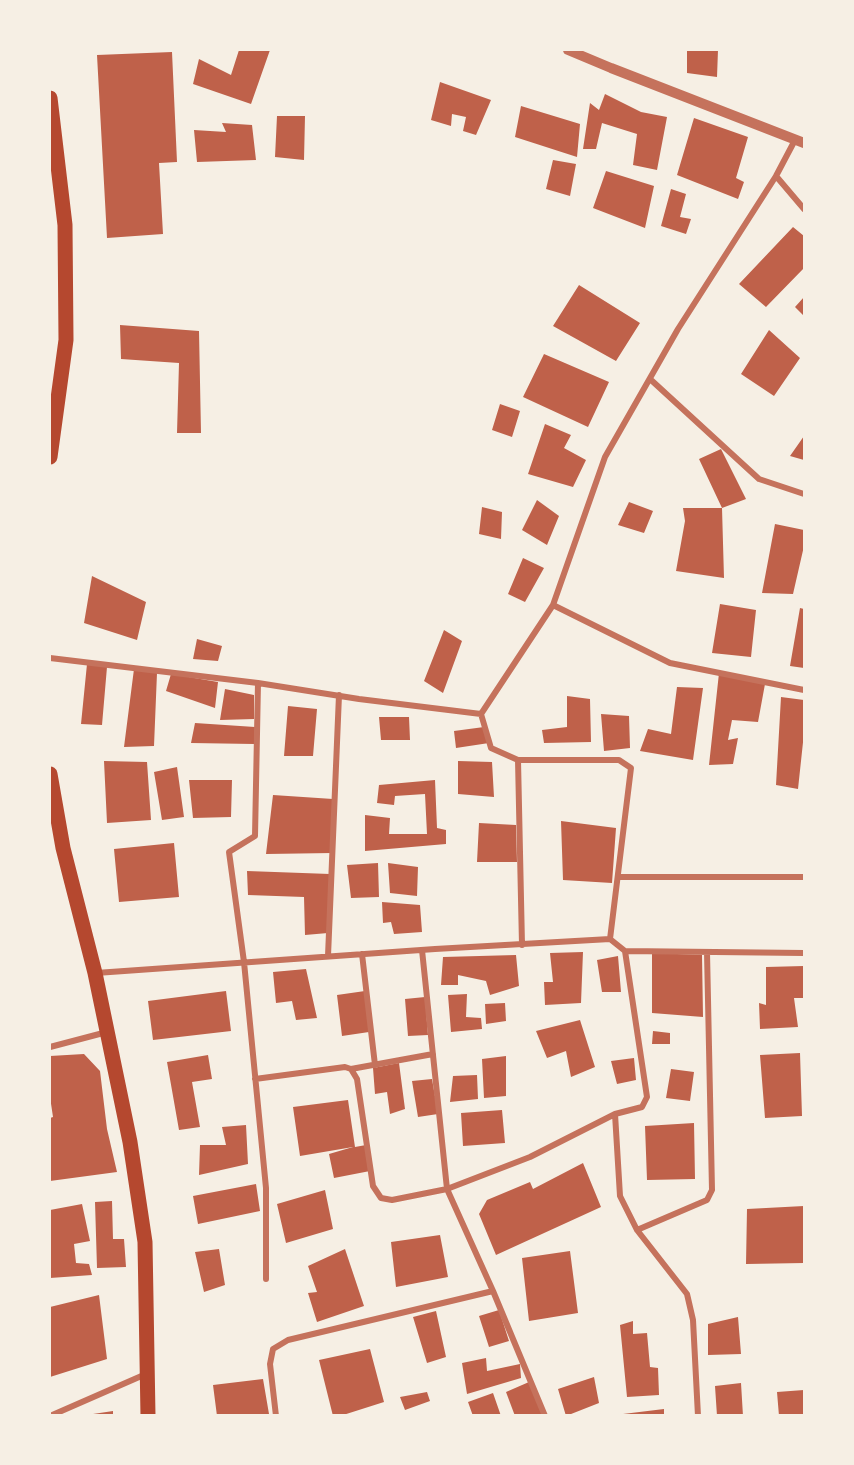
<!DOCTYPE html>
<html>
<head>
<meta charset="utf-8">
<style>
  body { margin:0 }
  #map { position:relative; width:854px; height:1465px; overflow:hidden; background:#f6efe4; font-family:"Public Sans",sans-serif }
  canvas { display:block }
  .frame { position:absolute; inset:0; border:51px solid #f6efe4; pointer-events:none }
</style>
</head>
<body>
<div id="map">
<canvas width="854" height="1465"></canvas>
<div class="frame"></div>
</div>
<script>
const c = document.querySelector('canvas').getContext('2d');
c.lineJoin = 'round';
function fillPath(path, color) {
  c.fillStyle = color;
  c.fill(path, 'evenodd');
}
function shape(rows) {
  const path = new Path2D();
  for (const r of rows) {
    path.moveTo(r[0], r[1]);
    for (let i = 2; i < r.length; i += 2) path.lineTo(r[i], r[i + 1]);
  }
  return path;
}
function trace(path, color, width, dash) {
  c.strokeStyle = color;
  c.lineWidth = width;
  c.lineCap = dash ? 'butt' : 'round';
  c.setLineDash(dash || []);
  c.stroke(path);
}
fillPath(shape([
  [239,50,270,50,251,104,193,84,199,59,231,75],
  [687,50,718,50,717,77,687,73],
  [172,52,177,162,159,163,163,234,107,238,97,55],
  [440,82,491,100,476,135,463,131,466,117,452,114,451,126,431,120],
  [605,94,641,112,667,117,657,170,633,165,637,134,602,123,596,149,583,149,590,103,599,110],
  [521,106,580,124,577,157,515,137],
  [277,116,305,116,304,160,275,157],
  [694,118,748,137,736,178,744,182,738,199,677,175],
  [222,123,252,125,256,160,197,162,194,130,226,132],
  [553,160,576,164,570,196,546,189],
  [606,171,654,186,645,228,593,208],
  [671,189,686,194,680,217,691,219,686,234,661,226],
  [793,227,804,236,804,268,766,307,739,284],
  [579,285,640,323,616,361,553,326],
  [804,297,804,316,795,307],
  [120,325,199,331,201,433,177,433,179,363,121,359],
  [769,330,800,358,774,396,741,374],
  [544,354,609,382,588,427,523,397],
  [500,404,520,411,512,437,492,430],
  [545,424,571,435,564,448,586,460,573,487,528,474],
  [804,436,804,460,790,456],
  [721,449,746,499,722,508,724,578,676,571,685,521,683,508,722,508,699,459],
  [537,500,559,516,547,545,522,530],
  [629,502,653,511,644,533,618,525],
  [482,507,502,512,501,539,479,534],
  [775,524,804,530,804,546,793,594,762,593],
  [523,558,544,568,525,602,508,594],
  [92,576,146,602,137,640,84,623],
  [720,604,756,610,751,657,712,653],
  [800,608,804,609,804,668,790,666],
  [444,630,462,641,443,693,424,681],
  [197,639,222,646,218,661,193,659],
  [87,664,107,667,102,725,81,724],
  [134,669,157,673,154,746,124,747],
  [719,673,765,684,758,722,732,720,728,740,738,738,733,764,709,765],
  [171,674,218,682,215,708,166,691],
  [677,687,703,688,693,760,640,751,648,729,671,734],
  [225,689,254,695,254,719,220,720],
  [567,696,590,699,591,742,544,743,542,730,567,727],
  [781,697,804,700,804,733,798,789,776,785],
  [288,706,317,709,313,756,284,756],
  [601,714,629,716,630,748,604,751],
  [379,717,409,717,410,740,381,740],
  [195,723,255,727,254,744,191,743],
  [484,727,489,743,456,748,454,731],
  [104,761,147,762,151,820,107,823],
  [458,761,492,762,494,797,458,794],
  [177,767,184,817,162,820,154,772],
  [189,780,232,780,231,817,193,818],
  [435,780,437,828,446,830,446,844,365,851,365,815,390,818,389,834,427,834,425,794,395,796,394,805,377,803,379,785],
  [273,795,333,799,332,853,266,854],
  [561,821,616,828,612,883,563,880],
  [479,823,516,825,517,862,477,862],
  [174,843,179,897,119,902,114,849],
  [378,863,379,897,351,898,347,865],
  [388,863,418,867,417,896,390,893],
  [247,871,330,874,328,933,305,935,304,897,248,895],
  [382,902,420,905,422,932,394,934,391,922,383,923],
  [583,952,581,1003,545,1005,544,982,553,982,550,953],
  [652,953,702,955,703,1017,652,1013],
  [516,955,519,986,490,995,486,981,458,975,458,985,441,985,443,957],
  [618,956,621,992,602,992,597,960],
  [804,966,804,998,794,998,798,1027,760,1029,759,1003,766,1005,766,967],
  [306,969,317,1018,296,1020,292,1001,276,1003,273,972],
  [226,991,231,1031,153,1040,148,1001],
  [365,991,369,1032,342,1036,337,995],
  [467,994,466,1017,481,1018,482,1029,451,1032,448,995],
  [425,997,428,1035,408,1036,405,999],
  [505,1003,506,1021,486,1024,485,1004],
  [580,1020,595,1067,571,1077,566,1051,547,1058,536,1031],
  [653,1031,670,1033,670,1044,652,1044],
  [800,1053,802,1116,765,1118,760,1055],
  [84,1054,100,1071,107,1129,117,1172,50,1181,50,1118,53,1117,50,1097,50,1056],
  [208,1055,212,1079,192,1082,200,1127,179,1130,167,1062],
  [506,1056,506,1096,484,1098,482,1059],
  [634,1058,636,1080,617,1084,611,1061],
  [399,1063,405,1109,390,1114,387,1092,375,1094,373,1068],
  [671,1069,694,1072,690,1101,666,1098],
  [477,1075,478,1099,450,1102,453,1076],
  [432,1079,438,1114,418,1117,412,1081],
  [348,1100,355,1147,366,1145,370,1171,334,1178,329,1154,353,1147,300,1156,293,1107],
  [502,1110,505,1143,463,1146,461,1113],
  [694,1123,695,1179,647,1180,645,1126],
  [246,1125,248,1164,199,1175,200,1145,226,1145,222,1127],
  [583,1163,601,1207,496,1255,479,1214,487,1200,530,1182,533,1189],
  [256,1184,260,1211,198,1224,193,1196],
  [325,1190,333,1229,286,1243,277,1204],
  [112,1201,113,1239,124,1239,126,1267,97,1268,95,1202],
  [82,1204,90,1241,74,1244,76,1263,89,1264,92,1275,50,1278,50,1210],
  [804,1206,804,1263,746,1264,747,1209],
  [440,1235,448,1277,396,1287,391,1242],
  [219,1249,225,1285,204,1292,195,1252],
  [345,1249,364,1306,317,1322,308,1293,317,1292,308,1266],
  [570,1251,578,1313,529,1321,522,1258],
  [99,1295,107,1359,50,1377,50,1307],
  [499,1310,509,1341,489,1347,479,1316],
  [436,1311,446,1357,427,1363,413,1317],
  [738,1317,741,1354,708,1355,708,1324],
  [633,1321,633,1334,647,1333,650,1367,658,1368,659,1395,627,1397,620,1325],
  [370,1349,384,1402,340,1416,333,1416,319,1360],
  [486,1358,487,1371,520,1364,521,1378,467,1394,462,1363],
  [594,1377,599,1403,566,1416,558,1389],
  [263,1379,269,1414,217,1416,213,1385],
  [529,1382,543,1416,515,1416,506,1392],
  [741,1383,743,1416,717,1416,715,1386],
  [804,1390,804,1416,779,1416,777,1392],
  [427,1392,430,1401,405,1410,400,1397],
  [493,1393,501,1416,473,1416,468,1402],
  [664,1409,664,1416,623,1416,623,1414],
  [113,1411,113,1416,94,1416,93,1414]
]), '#bf614a');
trace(shape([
  [776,176,804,209],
  [650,379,759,479,804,494],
  [553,605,670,663,804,690],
  [50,658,258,683,359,699,481,714,553,605,605,457,678,329,776,176,795,140],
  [258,683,255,836,229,852,244,962,266,1188,266,1279],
  [481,714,491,748,518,760,522,945],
  [518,760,619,760,631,768,610,939],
  [618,877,804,877],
  [422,950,447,1189,493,1291,545,1416],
  [625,951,804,953],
  [362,954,375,1065],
  [328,956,339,695],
  [96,973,435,949,610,939,625,951,647,1097,642,1107,615,1114,530,1157,447,1189,392,1200,381,1198,373,1186,357,1079,351,1069,345,1067,255,1079],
  [50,1047,107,1032],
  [351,1069,433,1054],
  [615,1114,620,1196,637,1230,687,1294,693,1320,698,1416],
  [637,1230,707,1200,712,1190,707,952],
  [50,1416,146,1374],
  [276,1416,270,1364,273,1349,288,1340,493,1291]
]), '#c5725c', 6);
trace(shape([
  [568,50,611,68,804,143]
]), '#c5725c', 10);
trace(shape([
  [50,98,65,225,66,340,50,457],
  [50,774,63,848,95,973,130,1142,145,1242,148,1416]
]), '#b5482f', 15);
</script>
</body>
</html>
